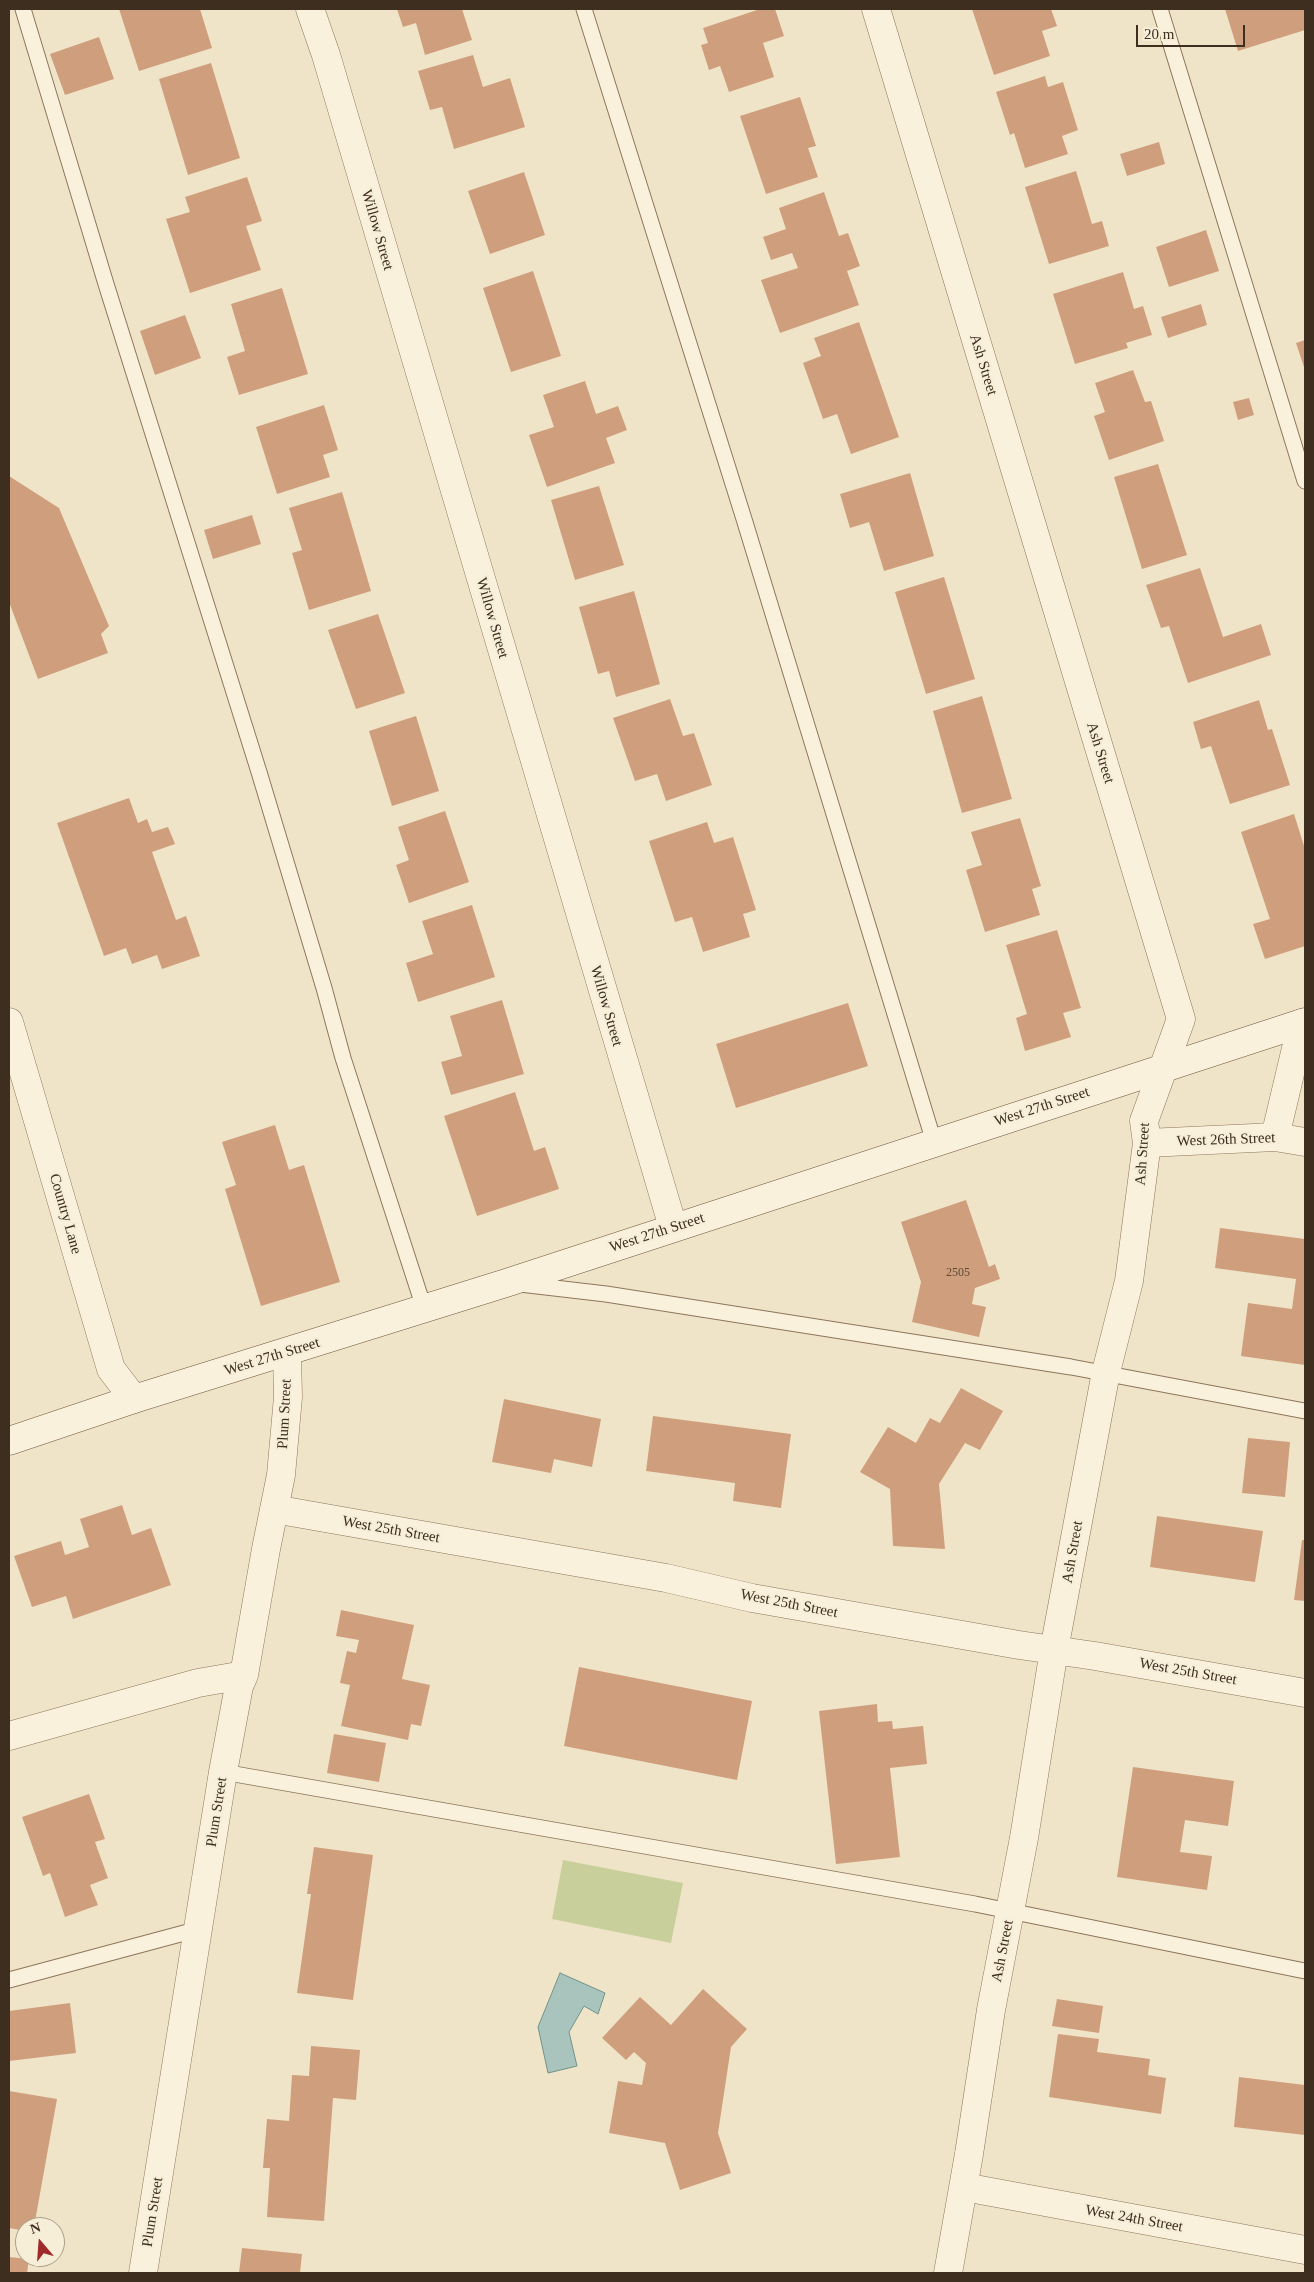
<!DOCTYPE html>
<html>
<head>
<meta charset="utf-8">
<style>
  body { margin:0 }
  #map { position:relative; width:1314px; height:2282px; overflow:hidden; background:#f0e4c8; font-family:Georgia,serif }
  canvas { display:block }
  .frame { position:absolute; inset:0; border:10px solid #3d2e20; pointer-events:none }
  .north { position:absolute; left:15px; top:2217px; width:50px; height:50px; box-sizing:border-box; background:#f7eed8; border:1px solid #ada18e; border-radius:50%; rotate:342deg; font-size:14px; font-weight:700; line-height:20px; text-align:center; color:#3d2e20 }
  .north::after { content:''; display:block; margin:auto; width:18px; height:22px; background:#9e2a2b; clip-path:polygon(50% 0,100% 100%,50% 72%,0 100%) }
  .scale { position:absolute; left:1136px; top:25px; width:109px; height:22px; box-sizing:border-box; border:2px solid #3d2e20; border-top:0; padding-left:6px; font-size:15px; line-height:18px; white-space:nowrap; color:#3d2e20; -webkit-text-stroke:4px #f7eed8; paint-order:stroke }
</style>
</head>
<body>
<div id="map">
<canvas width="1314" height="2282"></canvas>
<div class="frame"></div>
<div class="north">N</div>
<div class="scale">20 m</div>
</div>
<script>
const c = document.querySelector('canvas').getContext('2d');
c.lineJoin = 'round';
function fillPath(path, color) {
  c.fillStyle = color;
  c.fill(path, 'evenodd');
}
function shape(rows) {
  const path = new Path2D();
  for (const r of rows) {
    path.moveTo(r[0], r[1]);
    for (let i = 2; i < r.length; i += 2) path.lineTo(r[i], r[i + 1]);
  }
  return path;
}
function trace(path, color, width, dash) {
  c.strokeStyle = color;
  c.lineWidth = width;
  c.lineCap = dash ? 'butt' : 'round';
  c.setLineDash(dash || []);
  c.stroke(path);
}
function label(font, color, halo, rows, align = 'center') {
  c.font = font + ' Georgia,serif';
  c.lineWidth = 4.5;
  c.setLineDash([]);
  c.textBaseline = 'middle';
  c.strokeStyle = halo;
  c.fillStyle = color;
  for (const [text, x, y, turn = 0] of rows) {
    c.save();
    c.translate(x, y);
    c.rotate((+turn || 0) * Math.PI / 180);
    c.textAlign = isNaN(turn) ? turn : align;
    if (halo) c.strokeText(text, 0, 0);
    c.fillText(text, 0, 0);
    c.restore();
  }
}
fillPath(shape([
  [563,1860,683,1883,671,1943,552,1919]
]), '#c9cf9b');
const water = shape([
  [560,1973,605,1993,598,2014,584,2006,569,2032,577,2066,548,2073,538,2027,560,1973]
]);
fillPath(water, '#a9c4bc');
trace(water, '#6f938a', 1);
fillPath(shape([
  [119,9,200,9,212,48,139,71],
  [397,9,462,9,472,40,425,55,416,23,403,27],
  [760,9,775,9,784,36,763,43,774,77,729,92,720,66,709,70,701,45,708,43,703,28],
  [972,9,1051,9,1057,26,1042,31,1050,56,994,75],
  [1225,9,1305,9,1305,30,1238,51],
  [99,37,114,79,65,95,50,54],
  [473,55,483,87,510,78,525,127,454,149,442,107,430,110,418,71],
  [211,63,240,158,188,175,159,79],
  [1045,76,1048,87,1063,82,1078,130,1062,136,1068,154,1025,168,1014,133,1010,135,996,92],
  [800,97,816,146,808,148,818,177,766,194,740,116],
  [1159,142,1165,164,1127,176,1120,154],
  [1076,171,1092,224,1102,221,1109,246,1049,264,1025,187],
  [524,172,545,235,490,254,468,191],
  [247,177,262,221,246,226,261,270,190,293,166,219,190,212,185,197],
  [824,192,839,236,848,233,860,266,847,271,859,305,780,333,761,280,798,268,792,253,771,260,763,237,786,229,779,208],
  [1206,230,1219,271,1169,287,1156,247],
  [533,271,561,356,511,372,483,288],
  [1123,272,1134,309,1143,306,1152,335,1126,343,1128,348,1075,364,1053,294],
  [282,288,308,374,239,395,227,357,245,351,231,304],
  [1201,304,1207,325,1168,338,1161,317],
  [185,315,201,358,155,375,140,331],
  [859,322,899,437,851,454,837,414,823,419,803,363,821,356,814,338],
  [1305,340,1305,370,1296,343],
  [1133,370,1145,402,1151,401,1164,441,1109,460,1094,416,1105,412,1095,383],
  [585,381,596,414,618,406,627,430,606,438,615,463,547,487,529,435,554,427,543,395],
  [1249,398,1254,415,1238,420,1233,402],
  [324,405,338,450,323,455,330,477,277,494,256,427],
  [1158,464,1187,555,1142,569,1114,477],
  [910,473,934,556,884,571,869,522,850,528,840,494],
  [9,476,59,508,109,626,101,634,108,653,38,679,9,602],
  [599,486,624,565,575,580,551,500],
  [342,492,371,591,309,610,292,553,302,550,289,508],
  [252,515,261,544,213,559,204,530],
  [1200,568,1223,637,1261,624,1271,655,1188,683,1169,626,1161,628,1146,585],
  [944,577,975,679,926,694,895,592],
  [634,591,660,684,616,697,609,671,598,674,579,607],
  [378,614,405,693,356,709,328,630],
  [982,696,1012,799,962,813,933,711],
  [670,699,683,736,694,733,712,785,666,801,657,774,635,781,613,718],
  [1259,700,1268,730,1272,729,1290,785,1230,804,1211,746,1201,749,1193,722],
  [416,716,439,791,392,806,369,731],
  [129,798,138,823,147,819,152,832,168,827,175,844,152,852,176,920,186,916,200,956,162,969,157,955,132,964,126,948,104,956,57,823],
  [445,811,469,882,409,903,396,865,409,860,398,827],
  [1294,814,1305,849,1305,946,1265,959,1253,924,1270,919,1241,832],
  [1020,818,1041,886,1032,889,1040,915,985,932,966,870,982,865,971,832],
  [707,822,714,843,733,837,756,910,743,914,750,937,703,952,692,917,675,922,649,841],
  [472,905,495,977,418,1002,406,963,433,954,422,921],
  [1057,930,1081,1008,1063,1013,1071,1037,1025,1051,1016,1018,1027,1014,1006,945],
  [502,1000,524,1074,451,1095,441,1062,462,1056,450,1016],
  [848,1003,868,1066,736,1108,716,1044],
  [515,1092,534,1151,545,1147,559,1189,477,1216,444,1116],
  [275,1125,289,1170,304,1165,340,1282,261,1306,225,1189,236,1185,222,1142],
  [966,1200,989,1267,995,1264,1000,1279,975,1288,972,1304,986,1307,979,1337,912,1322,921,1282,901,1222],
  [1220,1228,1305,1239,1305,1365,1241,1356,1248,1303,1292,1309,1296,1279,1215,1268],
  [961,1388,1003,1411,980,1450,965,1443,939,1484,945,1549,893,1546,890,1489,860,1472,888,1427,916,1443,930,1418,940,1423],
  [504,1399,601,1419,592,1467,554,1459,551,1473,492,1462],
  [653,1416,791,1434,781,1508,733,1501,735,1483,646,1471],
  [1248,1438,1290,1442,1285,1497,1242,1493],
  [122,1505,132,1535,151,1528,171,1585,73,1619,66,1596,32,1607,14,1556,61,1541,65,1555,89,1547,80,1519],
  [1157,1516,1263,1531,1255,1582,1150,1567],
  [1302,1540,1305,1540,1305,1601,1294,1600],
  [341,1610,414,1625,402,1679,430,1685,421,1726,411,1724,408,1740,341,1726,350,1685,340,1683,347,1651,356,1653,359,1640,336,1636],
  [579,1667,752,1701,737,1780,564,1746],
  [877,1704,878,1722,892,1721,893,1729,923,1726,927,1764,890,1768,900,1857,836,1864,819,1711],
  [334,1734,386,1743,379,1782,327,1773],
  [1133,1767,1234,1781,1228,1826,1185,1820,1180,1852,1212,1856,1207,1890,1117,1877],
  [89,1794,105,1839,95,1842,108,1878,90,1885,98,1905,65,1917,50,1873,43,1876,22,1817],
  [314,1847,373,1855,353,2000,297,1993,311,1894,307,1894],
  [703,1989,747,2029,731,2047,718,2133,731,2173,680,2190,665,2143,609,2133,618,2081,642,2085,646,2063,634,2052,626,2060,602,2038,640,1997,671,2025],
  [1057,1999,1103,2006,1099,2033,1052,2026],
  [70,2003,76,2053,9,2061,9,2011],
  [1058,2034,1099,2039,1097,2052,1150,2059,1148,2075,1166,2078,1161,2114,1049,2097],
  [311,2046,360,2050,356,2100,333,2098,324,2221,267,2217,270,2168,263,2168,267,2119,289,2121,292,2075,309,2076],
  [1239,2077,1305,2085,1305,2135,1234,2127],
  [9,2091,57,2099,34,2227,25,2227,25,2231,9,2228],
  [242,2248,302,2254,300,2273,239,2273],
  [9,2257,29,2259,27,2273,9,2273]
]), '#cf9f7d');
const service = shape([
  [23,9,106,284,259,772,324,988,343,1058,424,1308],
  [584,9,744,519,934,1142],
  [1160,9,1305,481],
  [520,1284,606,1294,1071,1367,1305,1411],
  [223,1772,975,1904,1305,1971],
  [9,1980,199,1929]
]);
const minor = shape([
  [310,9,326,55,673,1227],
  [876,9,1181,1019,1144,1121,1147,1143,1129,1281,1106,1372,1054,1650,1024,1838,991,2010,969,2154,948,2273],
  [9,1022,111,1369,134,1399],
  [1275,1137,1302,1023],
  [1147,1143,1275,1137,1305,1142],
  [274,1509,666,1578,752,1598,1019,1645,1095,1656,1305,1693],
  [9,1736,198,1683,244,1675],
  [964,2187,1305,2250],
  [143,2273,223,1772,239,1686,244,1675,266,1549,281,1475,288,1397,287,1353]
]);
const secondary = shape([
  [9,1441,134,1399,506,1283,1305,1022]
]);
trace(service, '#8d765c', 17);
trace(minor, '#8d765c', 29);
trace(secondary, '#6f573f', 29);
trace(service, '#faf1dc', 15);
trace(minor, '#faf1dc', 28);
trace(secondary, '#faf1dc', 28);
label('12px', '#624a37', null, [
  ["2505",958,1273]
]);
label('15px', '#3d2e20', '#f7eed8', [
  ["Willow Street",377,230,74],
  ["Ash Street",983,365,73],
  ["Willow Street",492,618,74],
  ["Ash Street",1100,753,73],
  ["Willow Street",606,1006,74],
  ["West 27th Street",1042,1107,-18],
  ["West 26th Street",1226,1140,-2],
  ["Ash Street",1143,1154,-86],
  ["Country Lane",65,1214,74],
  ["West 27th Street",657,1233,-18],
  ["West 27th Street",272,1357,-17],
  ["Plum Street",285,1414,-87],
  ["West 25th Street",391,1530,10],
  ["Ash Street",1073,1552,-80],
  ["West 25th Street",789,1604,11],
  ["West 25th Street",1188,1672,10],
  ["Plum Street",217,1812,-81],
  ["Ash Street",1003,1951,-79],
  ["Plum Street",153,2212,-81],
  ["West 24th Street",1134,2219,10]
]);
</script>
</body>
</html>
